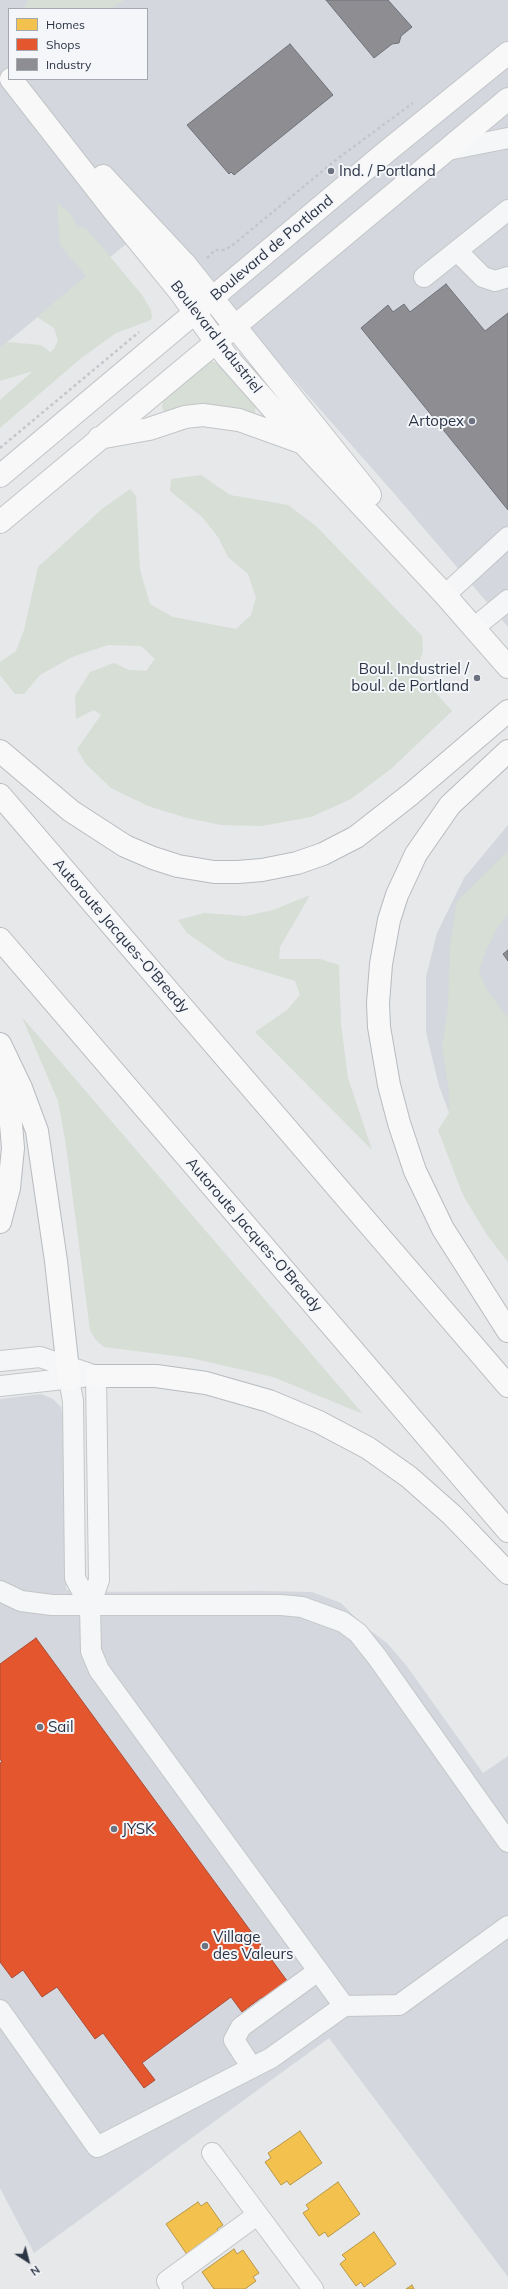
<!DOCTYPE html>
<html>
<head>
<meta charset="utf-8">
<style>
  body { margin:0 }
  #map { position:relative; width:508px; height:2289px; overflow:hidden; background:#e6e8ea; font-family:Mulish,sans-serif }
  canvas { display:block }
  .legend { position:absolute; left:8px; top:8px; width:140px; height:72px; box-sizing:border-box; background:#f4f6f9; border:1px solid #a4a8b1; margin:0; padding:5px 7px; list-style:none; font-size:12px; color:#2b3445 }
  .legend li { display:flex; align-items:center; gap:8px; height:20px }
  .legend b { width:20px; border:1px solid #a4a8b1 }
  .north { position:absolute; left:8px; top:2241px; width:40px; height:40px; -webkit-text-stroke:3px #f4f6f9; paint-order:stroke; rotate:144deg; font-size:11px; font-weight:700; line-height:16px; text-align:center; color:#2b3445 }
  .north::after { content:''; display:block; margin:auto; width:14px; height:18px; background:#2b3445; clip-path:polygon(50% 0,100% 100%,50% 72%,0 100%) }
</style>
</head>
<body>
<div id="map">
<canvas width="508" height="2289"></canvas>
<ul class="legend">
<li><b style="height:11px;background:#f2c14e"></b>Homes</li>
<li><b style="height:11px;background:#e4572e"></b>Shops</li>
<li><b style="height:11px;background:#8d8d92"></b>Industry</li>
</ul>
<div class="north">N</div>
</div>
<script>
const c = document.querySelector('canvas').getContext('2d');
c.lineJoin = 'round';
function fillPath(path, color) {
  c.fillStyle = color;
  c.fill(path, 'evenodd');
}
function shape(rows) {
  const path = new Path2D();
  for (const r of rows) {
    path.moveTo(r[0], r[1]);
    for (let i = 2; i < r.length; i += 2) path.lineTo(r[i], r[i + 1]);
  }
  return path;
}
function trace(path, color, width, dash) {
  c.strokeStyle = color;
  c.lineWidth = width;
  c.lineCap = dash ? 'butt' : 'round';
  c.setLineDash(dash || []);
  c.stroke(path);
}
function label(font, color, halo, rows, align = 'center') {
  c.font = font + ' Mulish,sans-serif';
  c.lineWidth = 4;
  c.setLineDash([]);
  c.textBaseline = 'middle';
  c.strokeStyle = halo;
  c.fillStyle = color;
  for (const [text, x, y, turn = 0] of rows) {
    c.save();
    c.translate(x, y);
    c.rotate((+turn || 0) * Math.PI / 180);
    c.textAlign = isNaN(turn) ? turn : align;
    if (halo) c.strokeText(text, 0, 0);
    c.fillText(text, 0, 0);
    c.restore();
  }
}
fillPath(shape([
  [0,0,508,0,508,627,392,491,154,221,0,348],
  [9,9,147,9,147,79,9,79],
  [508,825,508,1222,458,1136,439,1086,426,1032,426,977,437,933,464,878],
  [41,1394,53,1399,61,1407,63,1420,66,1589,72,1592,262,1591,312,1592,341,1603,364,1626,387,1643,406,1665,483,1773,508,1756,508,2277,329,2038,34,2253,0,2188,0,1399]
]), '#d4d7dd');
fillPath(shape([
  [28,0,124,0,110,9,24,9],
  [57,203,70,213,78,227,86,228,142,295,151,310,152,316,151,320,116,333,80,359,0,428,0,400,33,371,0,381,0,348,7,342,41,345,50,352,54,349,58,340,54,328,37,317,86,276,60,245],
  [211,361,219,364,256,405,255,412,253,414,164,412,162,407,163,400],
  [201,475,230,495,288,505,316,526,422,636,423,651,416,671,452,711,392,768,351,799,311,817,262,826,221,825,187,818,148,806,111,788,86,764,77,749,101,715,94,710,76,719,75,696,90,672,114,663,129,670,146,671,155,659,141,646,108,645,72,657,40,675,24,694,15,694,0,675,0,662,16,651,24,630,38,567,102,509,130,489,136,496,140,570,150,604,173,617,236,629,251,615,256,598,248,574,228,557,218,537,202,517,170,491,171,479],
  [508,851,508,915,499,925,486,950,479,971,487,990,508,1018,508,1262,487,1235,463,1195,438,1130,449,1113,449,1092,442,1047,448,1007,450,945,457,901],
  [310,895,280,947,279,959,320,959,339,965,341,1024,348,1078,372,1150,255,1032,287,1010,300,995,295,981,226,960,187,933,178,920,204,913,245,916,273,910],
  [22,1017,363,1414,273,1377,191,1358,104,1347,95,1339,90,1330,66,1145,58,1101]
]), '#d6ded6');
const homes = shape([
  [300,2131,322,2163,290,2185,287,2181,281,2185,265,2162,271,2158,268,2153,300,2131],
  [338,2182,360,2214,328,2237,325,2232,319,2236,303,2213,309,2209,306,2205,338,2182],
  [198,2202,201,2206,207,2202,223,2225,217,2229,220,2234,188,2256,166,2224,198,2202],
  [374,2232,396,2264,364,2287,361,2282,356,2286,340,2264,346,2259,342,2255,374,2232],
  [234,2249,237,2254,243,2250,259,2273,253,2277,256,2281,245,2289,214,2289,202,2272,234,2249],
  [412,2285,414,2289,406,2289,412,2285]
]);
fillPath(homes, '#f2c14e');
trace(homes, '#b6974b', 1);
const shops = shape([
  [36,1638,296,1993,271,2010,262,1997,242,2012,231,1997,142,2063,155,2080,144,2088,103,2033,95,2039,57,1987,42,1997,23,1970,12,1978,0,1962,0,1763,2,1762,0,1759,0,1664,36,1638]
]);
fillPath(shops, '#e4572e');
trace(shops, '#ac4c35', 1);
const industry = shape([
  [326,0,388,0,412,27,401,36,399,43,392,44,374,58,326,0],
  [290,44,333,95,234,175,231,172,229,174,187,125,290,44],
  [446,284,485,331,508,313,508,510,361,328,388,305,393,312,404,304,410,312,446,284],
  [508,950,508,961,503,954,508,950]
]);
fillPath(industry, '#8d8d92');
trace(industry, '#70727b', 1);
const minor = shape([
  [448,150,508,138],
  [457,251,483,277,495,281,508,277],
  [424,277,508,210],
  [445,595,508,537],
  [475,627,508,600],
  [0,1361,40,1357,96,1376],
  [96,1376,99,1580,90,1606,91,1651,99,1670,344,2006,399,2005,508,1926],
  [69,1379,73,1401,75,1578,90,1606],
  [0,1386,82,1377],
  [0,1591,21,1601,52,1605,281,1605,302,1607,343,1622,358,1633,377,1657,508,1842],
  [0,2010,97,2147,271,2058,344,2006],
  [252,2068,234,2040,241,2027,318,1971],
  [212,2153,313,2289],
  [173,2289,167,2281,257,2215]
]);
const major = shape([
  [11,79,114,211,180,292,227,357,303,443,445,595,508,667],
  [103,176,185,264,370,495],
  [99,438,149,429,185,417,203,415,239,420,303,443],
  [0,476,386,152,508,53],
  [0,522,508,99]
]);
const highway = shape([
  [0,751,71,811,125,846,153,858,178,866,214,872,238,872,262,870,297,863,323,854,356,837,411,794,508,711],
  [508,751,450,805,416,854,397,895,389,920,381,964,378,1003,379,1027,389,1085,399,1123,415,1171,443,1229,508,1331],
  [0,795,508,1386],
  [0,939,508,1531],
  [0,1044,21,1088,37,1131,56,1261,69,1379],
  [0,1068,10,1112,13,1148,9,1188,0,1222],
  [96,1376,156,1376,206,1383,269,1401,319,1422,368,1448,409,1477,452,1515,508,1573]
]);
trace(minor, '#c4c6c8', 22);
trace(major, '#c2c5c8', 24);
trace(highway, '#b8bbbf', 24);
trace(shape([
  [207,258,215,250,225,250,234,244,337,159,413,103],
  [0,448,139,332]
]), '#c5c6ca', 2.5, [3, 3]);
trace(minor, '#f5f6f7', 20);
trace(major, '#f8f8f8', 22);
trace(highway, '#f8f8f8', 22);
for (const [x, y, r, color] of [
  [331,171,4,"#6c737f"],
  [472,421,4,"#6c737f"],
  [477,678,4,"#6c737f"],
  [40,1727,4,"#6c737f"],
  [114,1829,4,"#6c737f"],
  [205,1946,4,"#6c737f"]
]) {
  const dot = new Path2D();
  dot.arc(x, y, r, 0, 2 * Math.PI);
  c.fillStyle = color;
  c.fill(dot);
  trace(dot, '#f4f6f9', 1.5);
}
label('15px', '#2b3445', '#f4f6f9', [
  ["Ind. / Portland",339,171],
  ["Artopex",464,421,"right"],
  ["Boul. Industriel /",469,669,"right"],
  ["boul. de Portland",469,686,"right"],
  ["Sail",48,1727],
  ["JYSK",122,1829],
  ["Village",213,1937],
  ["des Valeurs",213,1954]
], 'left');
label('15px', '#2b3445', '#f4f6f9', [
  ["Boulevard de Portland",272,248,-40],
  ["Boulevard Industriel",216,337,52],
  ["Autoroute Jacques-O'Bready",121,936,49],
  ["Autoroute Jacques-O'Bready",254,1235,49]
]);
</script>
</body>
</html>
